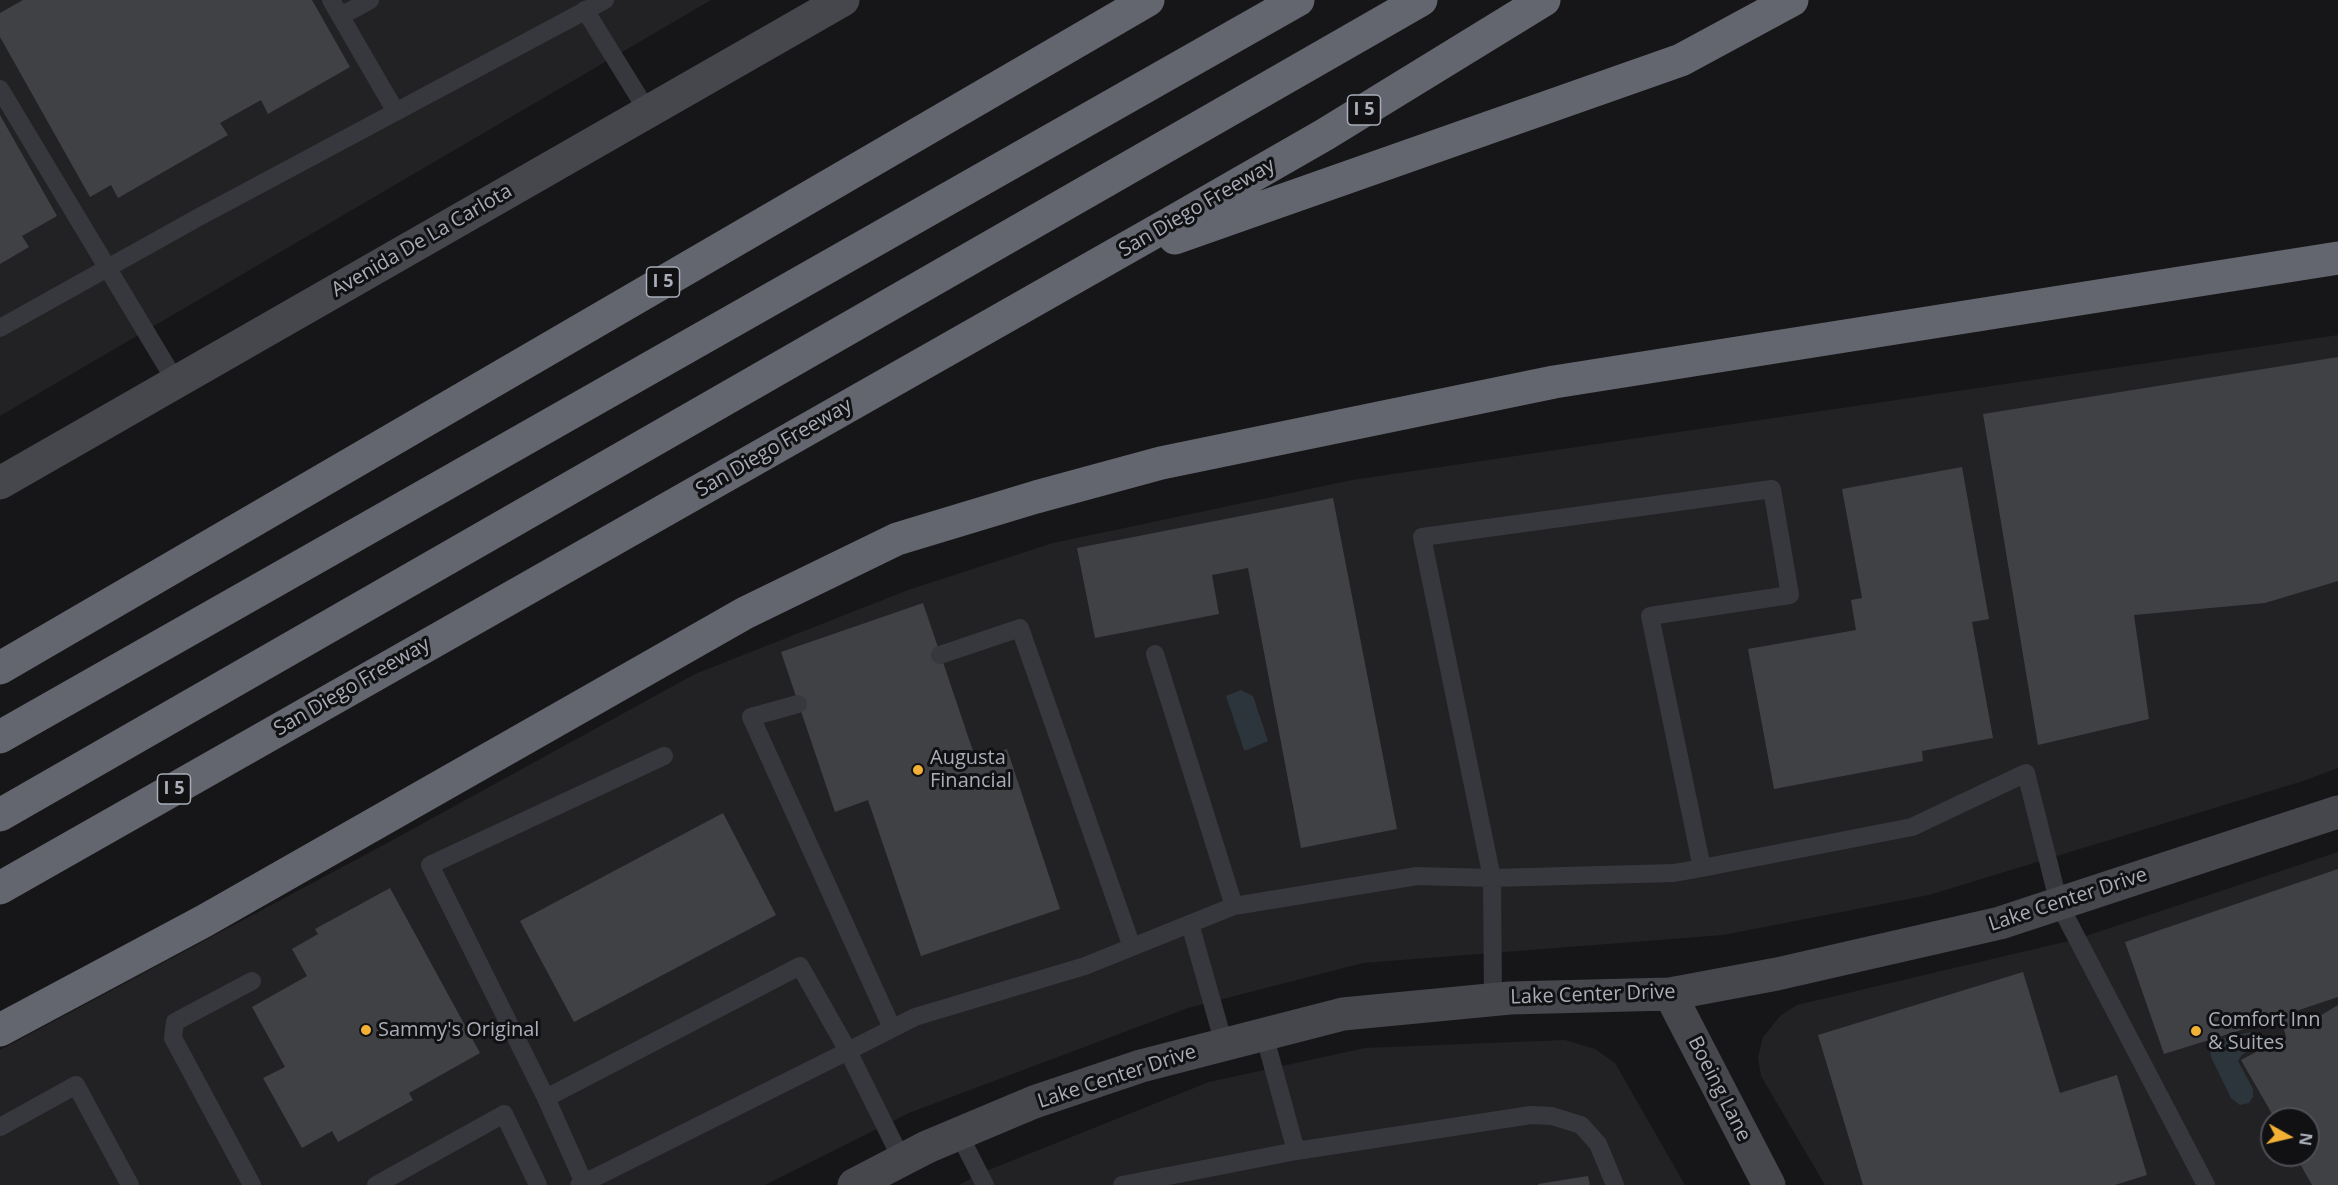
<!DOCTYPE html>
<html>
<head>
<meta charset="utf-8">
<style>
  body { margin:0 }
  #map { position:relative; width:2338px; height:1185px; overflow:hidden; background:#161618; font-family:"Open Sans",sans-serif }
  canvas { display:block }
  .north { position:absolute; left:2260px; top:1107px; width:60px; height:60px; box-sizing:border-box; background:#111113; border:2px solid #4d4f55; border-radius:50%; rotate:98deg; font-size:16px; font-weight:700; line-height:24px; text-align:center; color:#a8adb8 }
  .north::after { content:''; display:block; margin:auto; width:21px; height:27px; background:#f2b134; clip-path:polygon(50% 0,100% 100%,50% 72%,0 100%) }
</style>
</head>
<body>
<div id="map">
<canvas width="2338" height="1185"></canvas>
<div class="north">N</div>
</div>
<script>
const c = document.querySelector('canvas').getContext('2d');
c.lineJoin = 'round';
function fillPath(path, color) {
  c.fillStyle = color;
  c.fill(path, 'evenodd');
}
function shape(rows) {
  const path = new Path2D();
  for (const r of rows) {
    path.moveTo(r[0], r[1]);
    for (let i = 2; i < r.length; i += 2) path.lineTo(r[i], r[i + 1]);
  }
  return path;
}
function trace(path, color, width, dash) {
  c.strokeStyle = color;
  c.lineWidth = width;
  c.lineCap = dash ? 'butt' : 'round';
  c.setLineDash(dash || []);
  c.stroke(path);
}
function label(font, color, halo, rows, align = 'center') {
  c.font = font + ' "Open Sans",sans-serif';
  c.lineWidth = 6;
  c.setLineDash([]);
  c.textBaseline = 'middle';
  c.strokeStyle = halo;
  c.fillStyle = color;
  for (const [text, x, y, turn = 0] of rows) {
    c.save();
    c.translate(x, y);
    c.rotate((+turn || 0) * Math.PI / 180);
    c.textAlign = isNaN(turn) ? turn : align;
    if (halo) c.strokeText(text, 0, 0);
    c.fillText(text, 0, 0);
    c.restore();
  }
}
fillPath(shape([
  [0,0,711,0,0,416],
  [2338,335,2338,768,2303,781,1929,895,1723,935,1363,963,1188,1008,909,1113,765,1185,0,1185,0,1050,389,842,695,674,908,590,1053,543,1352,480],
  [2338,852,2338,1185,1825,1185,1761,1076,1758,1057,1763,1037,1781,1015,1797,1005,2077,939],
  [2272,1119,2308,1119,2308,1155,2272,1155],
  [1565,1040,1595,1049,1615,1063,1685,1185,959,1185,981,1173,1209,1082,1365,1048]
]), '#222225');
fillPath(shape([
  [1241,690,1253,696,1268,741,1247,750,1244,750,1226,696],
  [2250,1032,2259,1037,2258,1044,2242,1055,2238,1061,2253,1089,2253,1097,2249,1103,2240,1105,2231,1098,2211,1057,2210,1049,2217,1040]
]), '#2c353c');
fillPath(shape([
  [23,0,312,0,350,67,268,114,261,100,220,123,228,135,118,198,111,185,90,197,0,37,0,13],
  [0,115,57,216,22,236,29,247,0,264],
  [2338,357,2338,581,2265,603,2134,615,2149,719,2038,745,1983,414],
  [1962,467,1989,619,1972,622,1993,738,1922,751,1923,761,1774,789,1748,649,1856,630,1851,600,1862,598,1842,489],
  [1333,498,1397,829,1301,848,1248,568,1212,575,1219,614,1095,638,1077,548],
  [923,603,976,760,1007,749,1060,909,921,956,868,800,835,812,781,652],
  [723,813,776,915,574,1022,520,921],
  [2338,869,2338,997,2296,1011,2302,1027,2338,1005,2338,1185,2312,1185,2295,1155,2308,1155,2308,1119,2275,1119,2241,1060,2286,1036,2280,1018,2164,1054,2125,942],
  [390,888,480,1053,409,1093,413,1100,338,1142,332,1131,302,1148,263,1078,285,1067,252,1007,307,976,292,949,318,934,315,929],
  [2023,972,2060,1093,2117,1075,2147,1175,2115,1185,1863,1185,1818,1035],
  [1588,1176,1590,1185,1538,1185,1538,1184]
]), '#404145');
trace(shape([
  [331,0,396,112],
  [585,10,648,112],
  [341,16,370,0],
  [0,89,176,382],
  [0,328,199,217,605,0],
  [940,655,1020,628,1132,947],
  [798,704,751,717,892,1028],
  [1702,868,1650,616,1790,595,1772,489,1422,537,1492,878,1674,873,1702,868,1912,827,2026,773,2059,904,2206,1185],
  [1234,906,1417,876,1492,878,1493,999],
  [1190,924,1224,1044],
  [252,981,175,1022,173,1038,252,1185],
  [1264,1034,1296,1151],
  [546,1098,430,865,664,756],
  [0,1127,76,1085,130,1185],
  [959,1134,985,1185],
  [902,1160,848,1051,915,1017,1085,966,1234,906,1155,654],
  [376,1185,504,1114,538,1185],
  [579,1185,584,1183,848,1051,800,966,546,1098,584,1183,585,1185],
  [1122,1185,1296,1151,1531,1115,1552,1116,1581,1125,1598,1144,1615,1185]
]), '#37383d', 18);
trace(shape([
  [0,483,843,0],
  [1670,994,1769,1185],
  [854,1185,927,1147,1034,1102,1141,1066,1343,1014,1510,998,1670,994,1777,974,2000,923,2338,812]
]), '#45474d', 33);
trace(shape([
  [1175,238,1681,60,1792,0],
  [0,668,1148,0],
  [0,737,1298,0],
  [0,815,1421,0],
  [0,888,1181,217,1324,135,1544,0],
  [0,1030,204,921,745,613,897,539,1036,497,1161,463,1554,382,2338,258]
]), '#63666e', 33);
for (const [x, y, r, color] of [
  [918,770,6,"#f2b134"],
  [366,1030,6,"#f2b134"],
  [2196,1031,6,"#f2b134"]
]) {
  const dot = new Path2D();
  dot.arc(x, y, r, 0, 2 * Math.PI);
  c.fillStyle = color;
  c.fill(dot);
  trace(dot, '#111113', 2);
}
for (const [x, y, w] of [
  [1364,110,33],
  [663,282,33],
  [174,789,33]
]) {
  const box = new Path2D();
  box.roundRect(x - w / 2, y - 15, w, 30, 4.5);
  c.fillStyle = '#111113';
  c.fill(box);
  trace(box, '#a8adb8', 1.5);
}
label('bold 18px', '#a8adb8', null, [
  ["I 5",1364,110],
  ["I 5",663,282],
  ["I 5",174,789]
]);
label('20px', '#a8adb8', '#111113', [
  ["San Diego Freeway",1197,208,-30],
  ["Avenida De La Carlota",422,241,-30],
  ["San Diego Freeway",774,448,-30],
  ["San Diego Freeway",352,687,-30],
  ["Lake Center Drive",2068,900,-18],
  ["Lake Center Drive",1593,995,-2],
  ["Lake Center Drive",1117,1077,-18],
  ["Boeing Lane",1719,1089,63]
]);
label('20px', '#a8adb8', '#111113', [
  ["Augusta",930,758],
  ["Financial",930,781],
  ["Comfort Inn",2208,1020],
  ["& Suites",2208,1043],
  ["Sammy's Original",378,1030]
], 'left');
</script>
</body>
</html>
